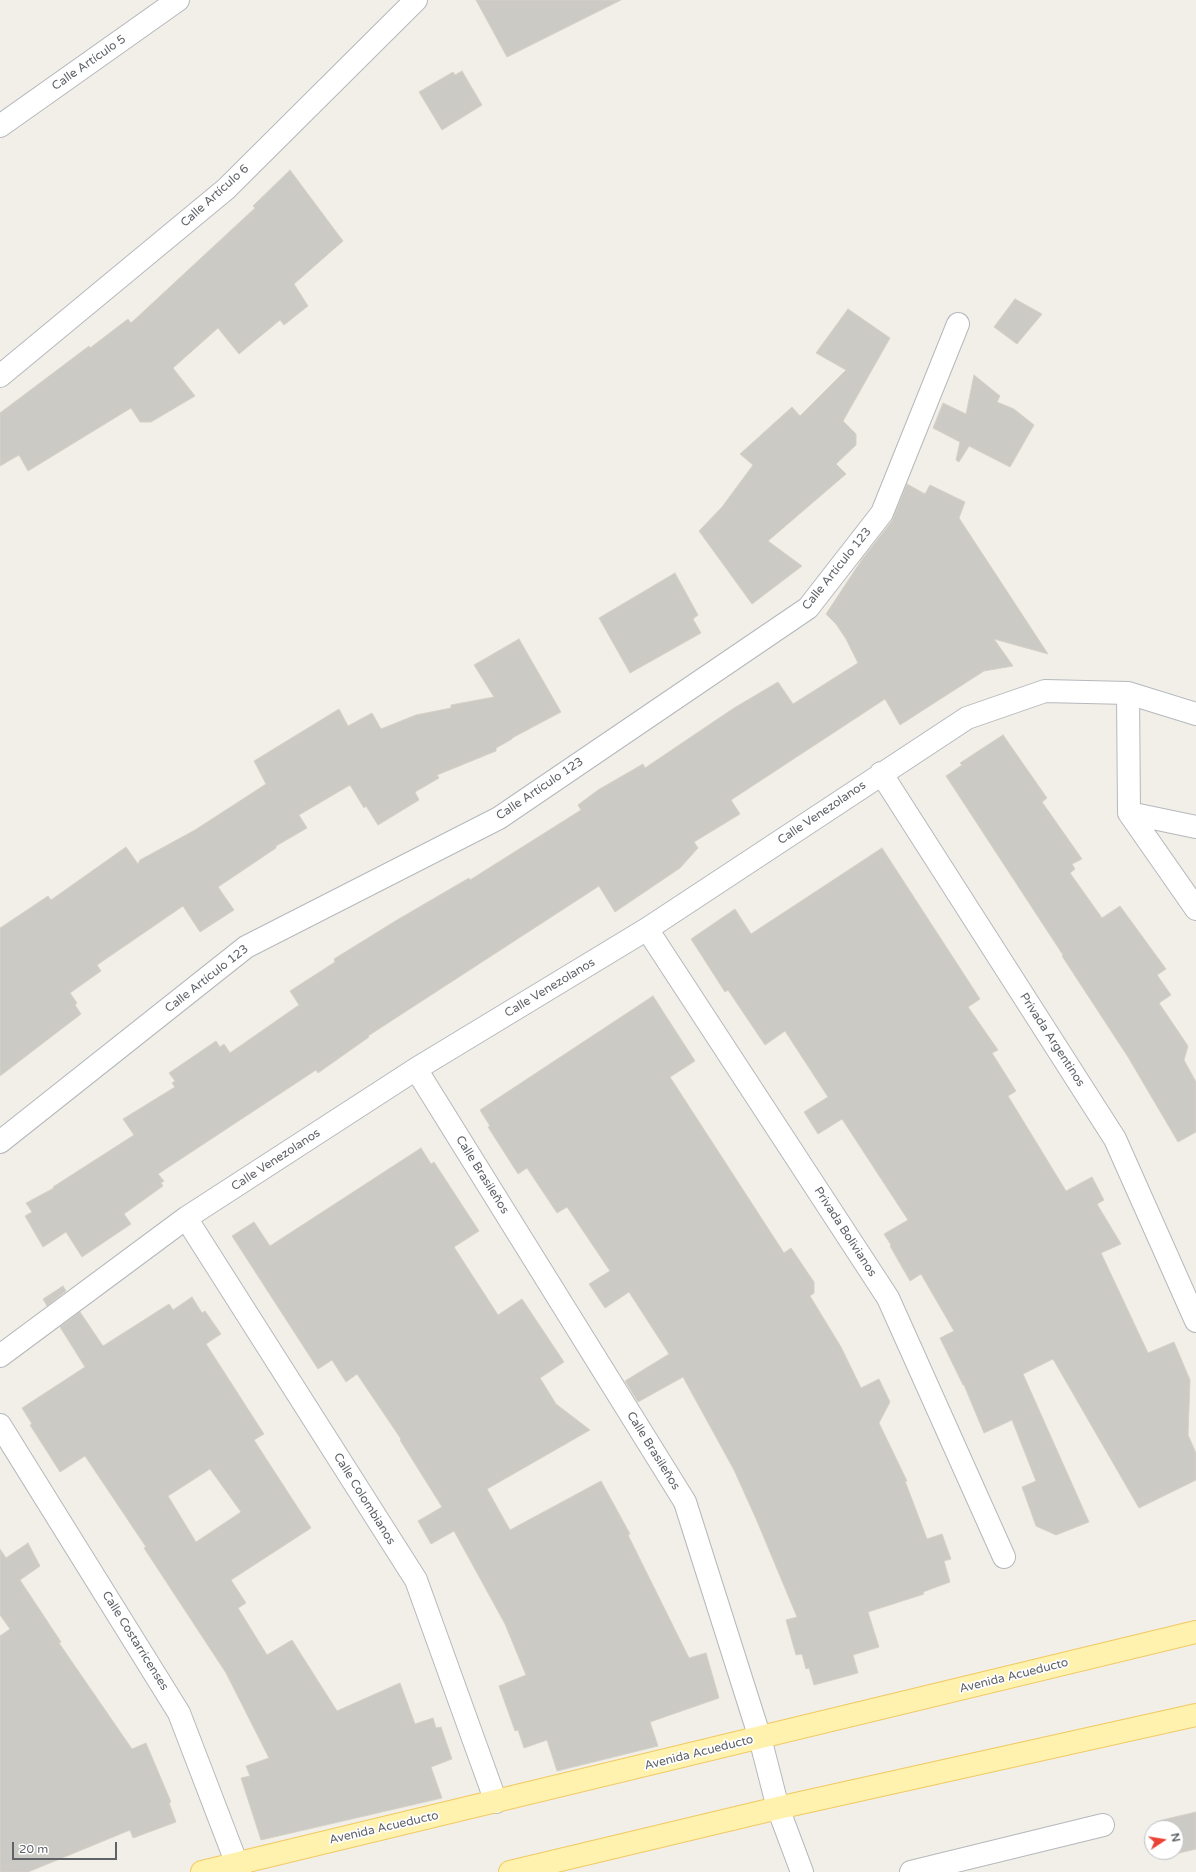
<!DOCTYPE html>
<html>
<head>
<meta charset="utf-8">
<style>
  body { margin:0 }
  #map { position:relative; width:1196px; height:1872px; overflow:hidden; background:#f1efe8; font-family:"Varela Round",sans-serif }
  canvas { display:block }
  .north { position:absolute; left:1144px; top:1820px; width:40px; height:40px; box-sizing:border-box; background:#fff; border:1px solid #bfc1c3; border-radius:50%; rotate:78deg; font-size:11px; font-weight:700; line-height:16px; text-align:center; color:#5f6368 }
  .north::after { content:''; display:block; margin:auto; width:14px; height:18px; background:#ea4335; clip-path:polygon(50% 0,100% 100%,50% 72%,0 100%) }
  .scale { position:absolute; left:12px; top:1842px; width:105px; height:18px; box-sizing:border-box; border:2px solid #5f6368; border-top:0; padding-left:5px; font-size:12px; line-height:14px; white-space:nowrap; color:#5f6368; -webkit-text-stroke:3px #fff; paint-order:stroke }
</style>
</head>
<body>
<div id="map">
<canvas width="1196" height="1872"></canvas>
<div class="north">N</div>
<div class="scale">20 m</div>
</div>
<script>
const c = document.querySelector('canvas').getContext('2d');
c.lineJoin = 'round';
function fillPath(path, color) {
  c.fillStyle = color;
  c.fill(path, 'evenodd');
}
function shape(rows) {
  const path = new Path2D();
  for (const r of rows) {
    path.moveTo(r[0], r[1]);
    for (let i = 2; i < r.length; i += 2) path.lineTo(r[i], r[i + 1]);
  }
  return path;
}
function trace(path, color, width, dash) {
  c.strokeStyle = color;
  c.lineWidth = width;
  c.lineCap = dash ? 'butt' : 'round';
  c.setLineDash(dash || []);
  c.stroke(path);
}
function label(font, color, halo, rows, align = 'center') {
  c.font = font + ' "Varela Round",sans-serif';
  c.lineWidth = 3.5;
  c.setLineDash([]);
  c.textBaseline = 'middle';
  c.strokeStyle = halo;
  c.fillStyle = color;
  for (const [text, x, y, turn = 0] of rows) {
    c.save();
    c.translate(x, y);
    c.rotate((+turn || 0) * Math.PI / 180);
    c.textAlign = isNaN(turn) ? turn : align;
    if (halo) c.strokeText(text, 0, 0);
    c.fillText(text, 0, 0);
    c.restore();
  }
}
const building = shape([
  [476,0,621,0,507,57,476,0],
  [462,71,482,105,442,130,419,92,453,72,455,75,462,71],
  [290,170,343,241,294,284,308,306,284,325,280,320,239,354,218,328,173,368,195,396,151,422,140,422,131,408,28,471,19,455,0,466,0,413,89,346,90,348,128,319,131,323,255,208,253,206,290,170],
  [1015,299,1042,314,1017,344,994,327,1015,299],
  [848,309,890,338,843,421,856,434,856,445,836,464,846,474,768,541,802,566,752,604,699,531,722,507,753,465,740,454,792,407,800,416,846,370,816,353,848,309],
  [974,375,1000,396,997,402,1014,409,1034,425,1010,467,969,446,959,462,956,460,960,442,933,428,943,403,966,414,974,375],
  [907,484,925,494,930,485,965,502,959,518,1048,654,994,639,1013,666,984,671,900,725,885,699,731,800,740,814,694,842,698,848,680,868,615,912,599,886,368,1036,369,1037,318,1073,316,1070,158,1174,164,1181,161,1183,163,1186,124,1214,131,1224,82,1257,66,1232,43,1247,25,1216,32,1212,26,1203,54,1188,53,1187,134,1135,123,1119,175,1087,172,1083,175,1081,169,1073,216,1041,220,1047,224,1044,230,1053,299,1005,290,991,335,962,334,959,397,920,469,878,470,880,581,810,578,805,598,790,643,764,645,768,734,708,778,682,793,704,858,663,846,639,836,624,826,614,863,558,892,521,907,484],
  [675,573,698,615,693,619,701,633,630,673,599,618,675,573],
  [519,639,561,712,512,738,512,739,496,748,496,751,437,775,439,778,415,792,419,800,378,825,366,806,364,808,350,785,299,815,307,828,276,846,276,848,218,887,234,910,200,932,183,906,97,965,101,971,70,993,77,1003,75,1005,81,1014,0,1076,0,928,48,896,51,900,126,847,138,864,140,860,195,830,266,784,254,761,339,709,348,726,372,713,381,729,416,715,451,708,451,705,494,697,474,665,519,639],
  [1003,735,1047,798,1042,802,1082,859,1072,864,1075,869,1070,873,1102,918,1120,906,1166,969,1157,975,1171,995,1159,1003,1188,1046,1184,1060,1196,1082,1196,1132,1178,1142,1128,1057,1062,956,1063,955,946,776,962,765,960,763,1003,735],
  [882,848,980,999,968,1007,998,1050,992,1053,1016,1091,1008,1096,1066,1191,1092,1177,1104,1200,1097,1204,1121,1244,1101,1253,1148,1353,1174,1342,1190,1380,1188,1435,1196,1453,1196,1480,1139,1508,1053,1359,1023,1374,1089,1522,1056,1535,1036,1526,1022,1487,1036,1481,1012,1420,984,1433,964,1385,963,1385,940,1338,954,1331,921,1274,910,1281,890,1246,891,1245,884,1234,908,1220,842,1119,818,1134,804,1112,828,1097,785,1031,765,1045,728,990,725,992,691,939,735,909,751,934,882,848],
  [653,996,695,1061,670,1077,784,1253,791,1248,814,1282,814,1293,810,1296,841,1347,861,1388,879,1379,890,1402,879,1423,907,1481,905,1481,927,1539,942,1534,951,1559,944,1561,950,1582,923,1592,924,1594,868,1612,879,1647,853,1655,858,1673,814,1685,809,1668,806,1669,802,1654,796,1655,786,1620,797,1617,757,1521,734,1470,683,1377,638,1402,625,1381,669,1354,629,1292,605,1308,589,1284,610,1271,567,1207,557,1213,527,1168,518,1174,488,1127,490,1126,480,1110,653,996],
  [421,1148,431,1164,434,1162,479,1231,454,1247,498,1315,522,1299,564,1362,540,1378,556,1404,590,1430,487,1489,510,1530,601,1481,630,1534,628,1535,689,1658,706,1653,719,1698,650,1722,658,1746,557,1771,547,1740,524,1748,518,1730,515,1731,499,1686,526,1675,505,1624,454,1531,431,1544,418,1521,442,1507,400,1440,401,1439,357,1374,346,1382,332,1360,318,1369,232,1236,254,1222,270,1246,421,1148],
  [63,1286,66,1291,47,1306,43,1299,63,1286],
  [192,1297,202,1313,205,1311,221,1334,206,1344,264,1434,254,1440,311,1528,231,1580,246,1603,238,1608,267,1655,292,1640,337,1711,400,1683,415,1724,433,1718,436,1728,441,1727,452,1759,431,1767,442,1798,261,1840,241,1778,250,1776,246,1766,269,1758,226,1673,144,1548,146,1547,85,1456,60,1472,30,1425,32,1424,22,1408,85,1367,60,1327,80,1312,103,1346,169,1304,173,1310,192,1297],
  [210,1469,241,1512,196,1542,168,1496,210,1469],
  [28,1543,40,1566,20,1580,61,1642,59,1643,132,1749,146,1743,171,1802,169,1803,176,1822,133,1838,130,1830,28,1872,0,1872,0,1636,10,1629,0,1615,0,1549,6,1558,28,1543],
  [1196,1812,1196,1849,1171,1855,1170,1852,1176,1852,1176,1828,1164,1828,1162,1820,1196,1812]
]);
fillPath(building, '#cccac5');
trace(building, '#d6d1c6', 1);
const minor = shape([
  [0,126,178,0],
  [0,376,226,189,416,0],
  [1128,693,1129,813,1196,909],
  [881,773,1115,1139,1196,1321],
  [1129,813,1196,827],
  [647,929,888,1298,1004,1557],
  [416,1069,685,1502,760,1738,778,1808,802,1872],
  [0,1142,246,947,499,818,808,608,882,513,958,324],
  [186,1218,416,1580,496,1802],
  [0,1356,186,1218,416,1069,647,929,967,718,1045,691,1128,693,1196,714],
  [0,1425,179,1713,240,1872],
  [911,1872,1103,1825]
]);
const major = shape([
  [202,1872,1196,1632],
  [510,1872,778,1808,1196,1715]
]);
trace(minor, '#b5b8bc', 24);
trace(major, '#f2c960', 24);
trace(minor, '#fff', 22);
trace(major, '#fff2af', 22);
label('12px', '#5f6368', '#fff', [
  ["Calle Artículo 5",89,63,-35],
  ["Calle Artículo 6",215,196,-42],
  ["Calle Artículo 123",837,569,-51],
  ["Calle Artículo 123",540,789,-34],
  ["Calle Venezolanos",822,813,-34],
  ["Calle Artículo 123",207,979,-38],
  ["Calle Venezolanos",550,988,-31],
  ["Privada Argentinos",1052,1040,57],
  ["Calle Venezolanos",276,1160,-33],
  ["Calle Brasileños",482,1175,58],
  ["Privada Bolivianos",845,1232,57],
  ["Calle Brasileños",653,1451,58],
  ["Calle Colombianos",364,1499,58],
  ["Calle Costarricenses",135,1641,58],
  ["Avenida Acueducto",1014,1676,-14],
  ["Avenida Acueducto",699,1753,-14],
  ["Avenida Acueducto",384,1828,-13]
]);
</script>
</body>
</html>
